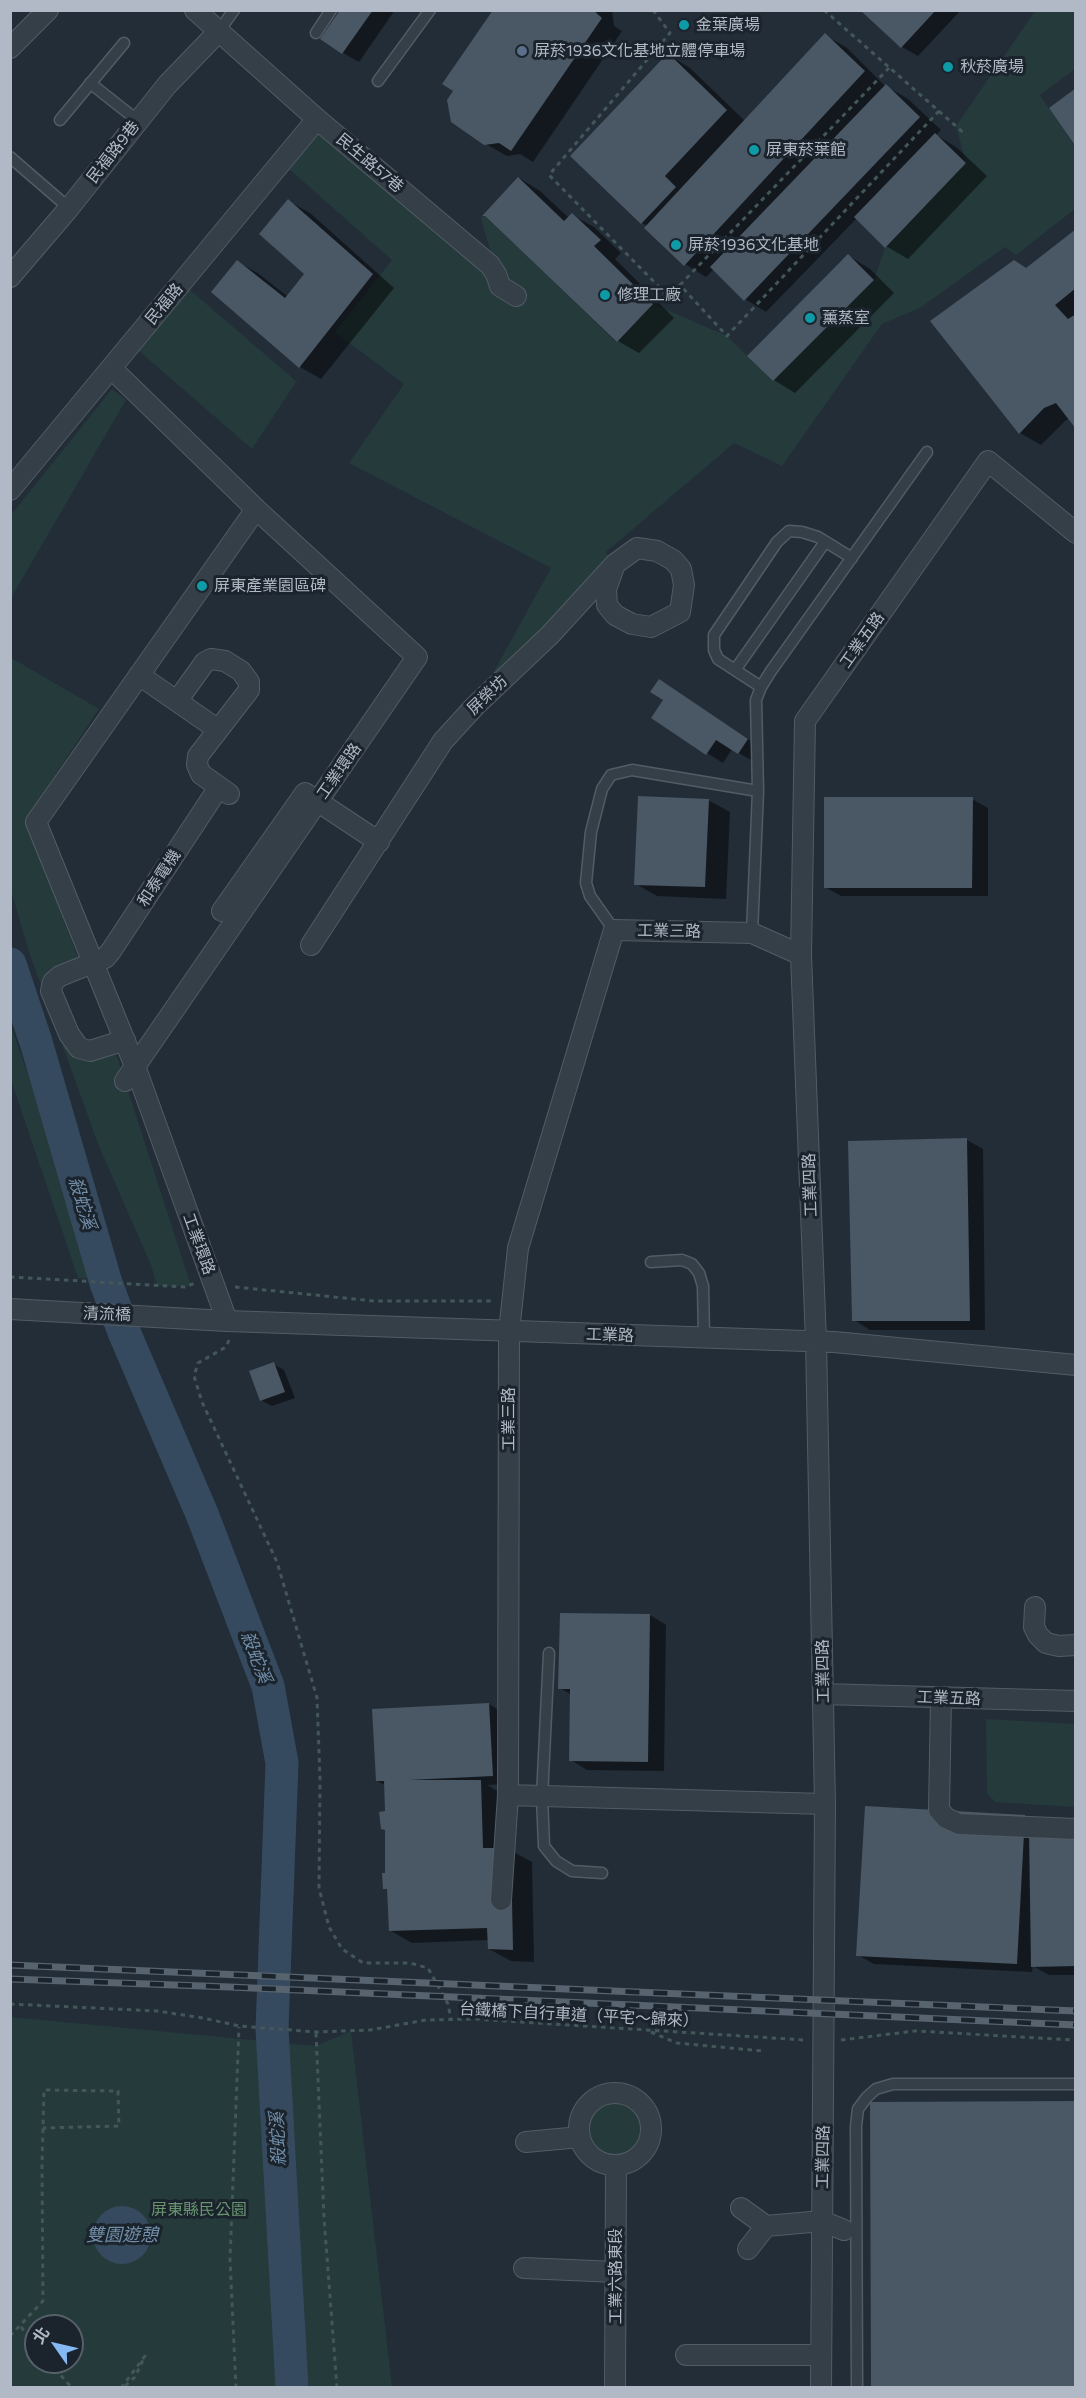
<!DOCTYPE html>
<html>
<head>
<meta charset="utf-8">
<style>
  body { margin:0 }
  #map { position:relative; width:1086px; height:2398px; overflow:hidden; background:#222d38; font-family:Commissioner,"Noto Sans TC",sans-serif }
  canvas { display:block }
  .frame { position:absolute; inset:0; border:12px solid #b0b9c5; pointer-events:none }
  .north { position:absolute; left:24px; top:2314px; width:60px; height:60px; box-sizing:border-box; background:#1b242d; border:2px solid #57606a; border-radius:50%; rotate:304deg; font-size:16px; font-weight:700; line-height:24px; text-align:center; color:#b0b9c5 }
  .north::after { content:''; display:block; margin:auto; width:21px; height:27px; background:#86b9f3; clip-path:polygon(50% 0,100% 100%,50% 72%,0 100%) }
</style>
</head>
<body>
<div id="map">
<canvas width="1086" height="2398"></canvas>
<div class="frame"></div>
<div class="north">北</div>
</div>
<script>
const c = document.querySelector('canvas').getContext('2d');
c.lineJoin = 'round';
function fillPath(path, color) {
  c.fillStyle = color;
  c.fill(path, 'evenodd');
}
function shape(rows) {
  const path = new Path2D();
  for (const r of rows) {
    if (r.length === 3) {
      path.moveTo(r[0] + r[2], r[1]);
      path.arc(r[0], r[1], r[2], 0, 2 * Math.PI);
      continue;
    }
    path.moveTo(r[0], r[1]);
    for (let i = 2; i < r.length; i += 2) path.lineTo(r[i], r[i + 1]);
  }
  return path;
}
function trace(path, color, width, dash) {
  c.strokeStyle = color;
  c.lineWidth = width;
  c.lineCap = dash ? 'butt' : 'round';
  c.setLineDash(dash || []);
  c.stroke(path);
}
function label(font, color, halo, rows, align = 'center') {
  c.font = font + ' Commissioner,"Noto Sans TC",sans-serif';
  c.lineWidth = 6;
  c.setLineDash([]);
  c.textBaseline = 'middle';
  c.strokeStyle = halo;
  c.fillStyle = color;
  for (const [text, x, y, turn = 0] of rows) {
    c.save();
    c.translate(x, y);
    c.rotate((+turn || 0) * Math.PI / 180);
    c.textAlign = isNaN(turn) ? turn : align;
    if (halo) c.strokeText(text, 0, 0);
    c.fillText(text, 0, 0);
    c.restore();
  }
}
fillPath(shape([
  [1035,11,1075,11,1075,69,1040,95,1075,147,1075,209,1016,255,1005,247,920,308,882,324,782,466,734,443,606,552,615,564,475,706,551,568,349,463,404,384,335,332,296,382,252,449,131,344,182,283,296,381,392,260,281,162,317,119,497,273,481,219,482,216,485,216,616,342,653,304,727,336,773,381,874,280,885,248,966,163,956,126],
  [112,389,126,400,11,598,11,515],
  [10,657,99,709,29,814,29,830,82,968,53,982,79,1048,113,1044,191,1286,157,1286,151,1265,98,1144,28,949,11,890],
  [11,1026,99,1279,78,1278,11,1080],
  [986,1719,1075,1724,1075,1807,995,1802,987,1793],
  [10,2017,316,2046,351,2031,392,2387,11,2387],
  [36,2326,72,2326,72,2362,36,2362],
  [615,2129,36]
]), '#253a3a');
fillPath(shape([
  [122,2235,29]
]), '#364a5f');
fillPath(shape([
  [342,10,395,10,359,62,343,53],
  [495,10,612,10,614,26,622,31,533,162,520,154,507,156,484,143],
  [863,10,961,10,918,56,902,47],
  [825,35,847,48,884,85,908,99,941,130,936,135,956,147,987,176,908,259,886,246,857,218,766,312,745,299,714,269,706,277,685,264,648,226,642,223,669,55,690,68,745,121],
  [519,178,540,191,569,218,572,215,594,227,621,253,615,259,674,318,639,353,618,341,485,216],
  [288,201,310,213,394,288,321,379,300,367,213,292,238,262,259,274,287,296,306,274],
  [1076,231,1076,428,1069,419,1066,420,1041,445,1020,433,1027,269],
  [849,256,870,269,894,293,795,393,774,380],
  [660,681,763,749,754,762,732,749,723,763,707,753,665,700],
  [972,799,988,808,988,896,841,896,825,887],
  [708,800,730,812,726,899,657,896,636,884],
  [967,1140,983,1149,985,1330,870,1330,854,1320],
  [273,1364,284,1370,295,1398,272,1406,261,1400],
  [561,1614,650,1615,666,1625,664,1771,587,1770,571,1760,572,1695,560,1688],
  [489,1704,505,1714,508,1784,487,1785,502,1794,510,1850,532,1862,534,1962,511,1961,489,1949,489,1940,412,1943,391,1931,388,1890,384,1888,387,1874,385,1785,377,1781],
  [1025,1816,1041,1826,1076,1831,1076,1975,1049,1975,1033,1966,1032,1972,874,1964,858,1955]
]), '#0007');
trace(shape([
  [10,964,36,1042,106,1283,124,1332,202,1514,268,1686,282,1763,272,2029,292,2388]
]), '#364a5f', 33);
fillPath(shape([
  [340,10,373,10,342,54,320,39],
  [493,10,593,10,602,18,511,151,499,143,484,145,451,122,447,100,453,91,442,84],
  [860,10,936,10,901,48],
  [825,33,865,71,684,266,644,228],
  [668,53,727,110,665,176,676,187,641,224,570,156],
  [886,84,920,117,744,301,710,267],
  [1076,88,1076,147,1049,108],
  [935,133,966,163,885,248,854,217],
  [518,177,564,221,572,213,601,240,594,246,653,304,617,342,485,216,482,216],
  [288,199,373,274,299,368,211,292,237,260,285,298,304,274,259,234],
  [1076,229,1076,288,1055,305,1068,319,1076,314,1076,429,1056,403,1044,408,1019,434,930,321,1014,260,1026,268],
  [848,254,874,280,773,381,747,356],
  [659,679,748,739,738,754,716,740,706,755,651,718,663,700,650,692],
  [638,796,709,799,705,887,634,885],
  [824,797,973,797,972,888,824,888],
  [967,1138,970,1321,852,1321,848,1141],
  [274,1362,285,1392,260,1401,249,1371],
  [560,1613,650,1614,648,1762,569,1761,570,1689,558,1689],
  [489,1703,493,1776,409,1780,481,1780,483,1848,511,1848,513,1950,488,1949,487,1928,389,1931,387,1889,383,1889,382,1873,385,1873,385,1830,381,1829,379,1812,385,1811,384,1781,376,1781,372,1709],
  [865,1806,1025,1815,1017,1964,856,1956],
  [1076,1829,1076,1966,1031,1967,1029,1830],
  [1076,2101,1076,2388,871,2388,870,2102]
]), '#4a5764');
const service = shape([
  [219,31,234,10],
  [316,33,331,10],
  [378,81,430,10],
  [90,83,137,120],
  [60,120,124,43],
  [10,157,69,208],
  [735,670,825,542],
  [761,687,718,659,714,650,714,635,777,542,789,531,802,532,818,537,852,558],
  [614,930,590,896,586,883,591,832,602,789,611,775,632,770,758,791],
  [752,933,758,791,756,700,761,687,771,671,927,452],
  [651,1262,682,1260,692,1264,699,1273,703,1286,704,1337],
  [549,1653,542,1797,544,1846,556,1861,572,1871,602,1873],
  [857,2388,856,2126,858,2109,867,2097,876,2089,893,2084,1076,2084]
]);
const minor = shape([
  [195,10,317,119,490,265,496,274,500,286,516,296],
  [10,48,48,10],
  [10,277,69,208,167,85,219,31],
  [111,368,256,509,417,657,125,1081],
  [10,490,317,119],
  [139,675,217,729],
  [177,701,205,662,211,659,225,661,241,671,249,682,249,690,198,756,197,765,201,774,229,794],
  [222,911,305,793,379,842],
  [311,945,443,741,475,706,550,635,615,564,637,548,657,551,673,560,681,569,684,585,680,612,651,627,632,624,615,615,607,605,606,589,615,564],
  [801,955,752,933,614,930,518,1248,509,1332,508,1795,825,1804],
  [125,1040,90,1051,79,1048,69,1034,51,991,53,982,60,976,105,958,111,951,219,787],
  [10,1309,227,1321,834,1342,1076,1365],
  [227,1321,135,1066,36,822,256,509],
  [1035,1607,1034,1627,1038,1635,1046,1643,1059,1646,1076,1645],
  [823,1694,1076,1701],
  [941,1698,939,1810,946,1818,959,1824,1076,1829],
  [501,1900,508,1795],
  [615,2129,36],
  [526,2142,580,2137],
  [741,2208,766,2226,748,2249],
  [766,2226,822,2221,844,2230],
  [524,2268,616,2272],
  [686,2355,821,2355],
  [615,2388,616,2165],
  [821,2388,825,1804,816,1341,801,955,805,721,988,461,1076,533]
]);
trace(service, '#535c66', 13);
trace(minor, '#535c66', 22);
trace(shape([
  [653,10,670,33,549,175,667,295,680,285,727,336,939,111],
  [824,10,966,135],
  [680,285,889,68],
  [10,1277,185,1287,195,1283],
  [235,1287,374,1301,494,1301],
  [229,1340,226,1347,198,1363,194,1376,202,1402,277,1562,317,1698,320,1779,319,1888,329,1927,342,1949,363,1963,410,1963,428,1968,448,2004,451,2020],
  [10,2004,157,2011,203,2018,239,2026,316,2032,370,2030,426,2020,474,2019,805,2040],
  [651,2032,677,2043,763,2051],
  [316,2033,324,2218,337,2388],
  [841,2040,915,2031,1076,2040],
  [21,2327,36,2346],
  [10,2336,43,2301,42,2164,44,2090,118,2091,119,2126,43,2128],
  [49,2362,72,2388],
  [121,2388,145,2356,135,2377,123,2388],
  [236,2388,230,2259,239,2027]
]), '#435758', 3, [4.5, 4.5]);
trace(service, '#353f48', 10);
trace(minor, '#353f48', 20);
const rail = shape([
  [10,1965,1076,2011],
  [10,1979,230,1987,1076,2025]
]);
trace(rail, '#57636f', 7);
trace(rail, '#1b242d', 4.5, [14]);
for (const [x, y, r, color] of [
  [684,25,6,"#0f9aa8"],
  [522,51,6,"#5c6f8a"],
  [948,67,6,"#0f9aa8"],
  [754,150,6,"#0f9aa8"],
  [676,245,6,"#0f9aa8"],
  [605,295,6,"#0f9aa8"],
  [810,318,6,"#0f9aa8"],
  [202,586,6,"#0f9aa8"]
]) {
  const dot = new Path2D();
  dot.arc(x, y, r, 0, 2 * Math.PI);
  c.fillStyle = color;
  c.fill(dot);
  trace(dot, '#1b242d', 2);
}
label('16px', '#b0b9c5', '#1b242d', [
  ["金葉廣場",696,25],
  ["屏菸1936文化基地立體停車場",534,51],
  ["秋菸廣場",960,67],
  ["屏東菸葉館",766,150],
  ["屏菸1936文化基地",688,245],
  ["修理工廠",617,295],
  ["薰蒸室",822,318],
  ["屏東產業園區碑",214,586]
], 'left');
label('16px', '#b0b9c5', '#1b242d', [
  ["民福路9巷",113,152,-52],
  ["民生路57巷",370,163,40],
  ["民福路",164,304,-50],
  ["工業五路",862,640,-55],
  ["屏榮坊",487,695,-44],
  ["工業環路",339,771,-55],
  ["和泰電機",159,878,-57],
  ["工業三路",669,931,1],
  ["工業四路",810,1185,-92],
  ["工業環路",199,1244,70],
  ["清流橋",107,1314,2],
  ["工業路",610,1335,2],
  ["工業三路",509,1419,-90],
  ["工業四路",823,1671,-91],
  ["工業五路",949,1698,2],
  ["台鐵橋下自行車道（平宅～歸來）",579,2015,3],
  ["工業四路",823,2157,-89],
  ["工業六路東段",616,2276,-90]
]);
label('16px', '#68946f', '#1b242d', [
  ["屏東縣民公園",199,2210]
]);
label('italic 18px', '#718da8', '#1b242d', [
  ["殺蛇溪",82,1203,73],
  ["殺蛇溪",256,1657,69],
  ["殺蛇溪",278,2139,-93],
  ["雙園遊憩",122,2235]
]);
</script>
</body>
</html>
